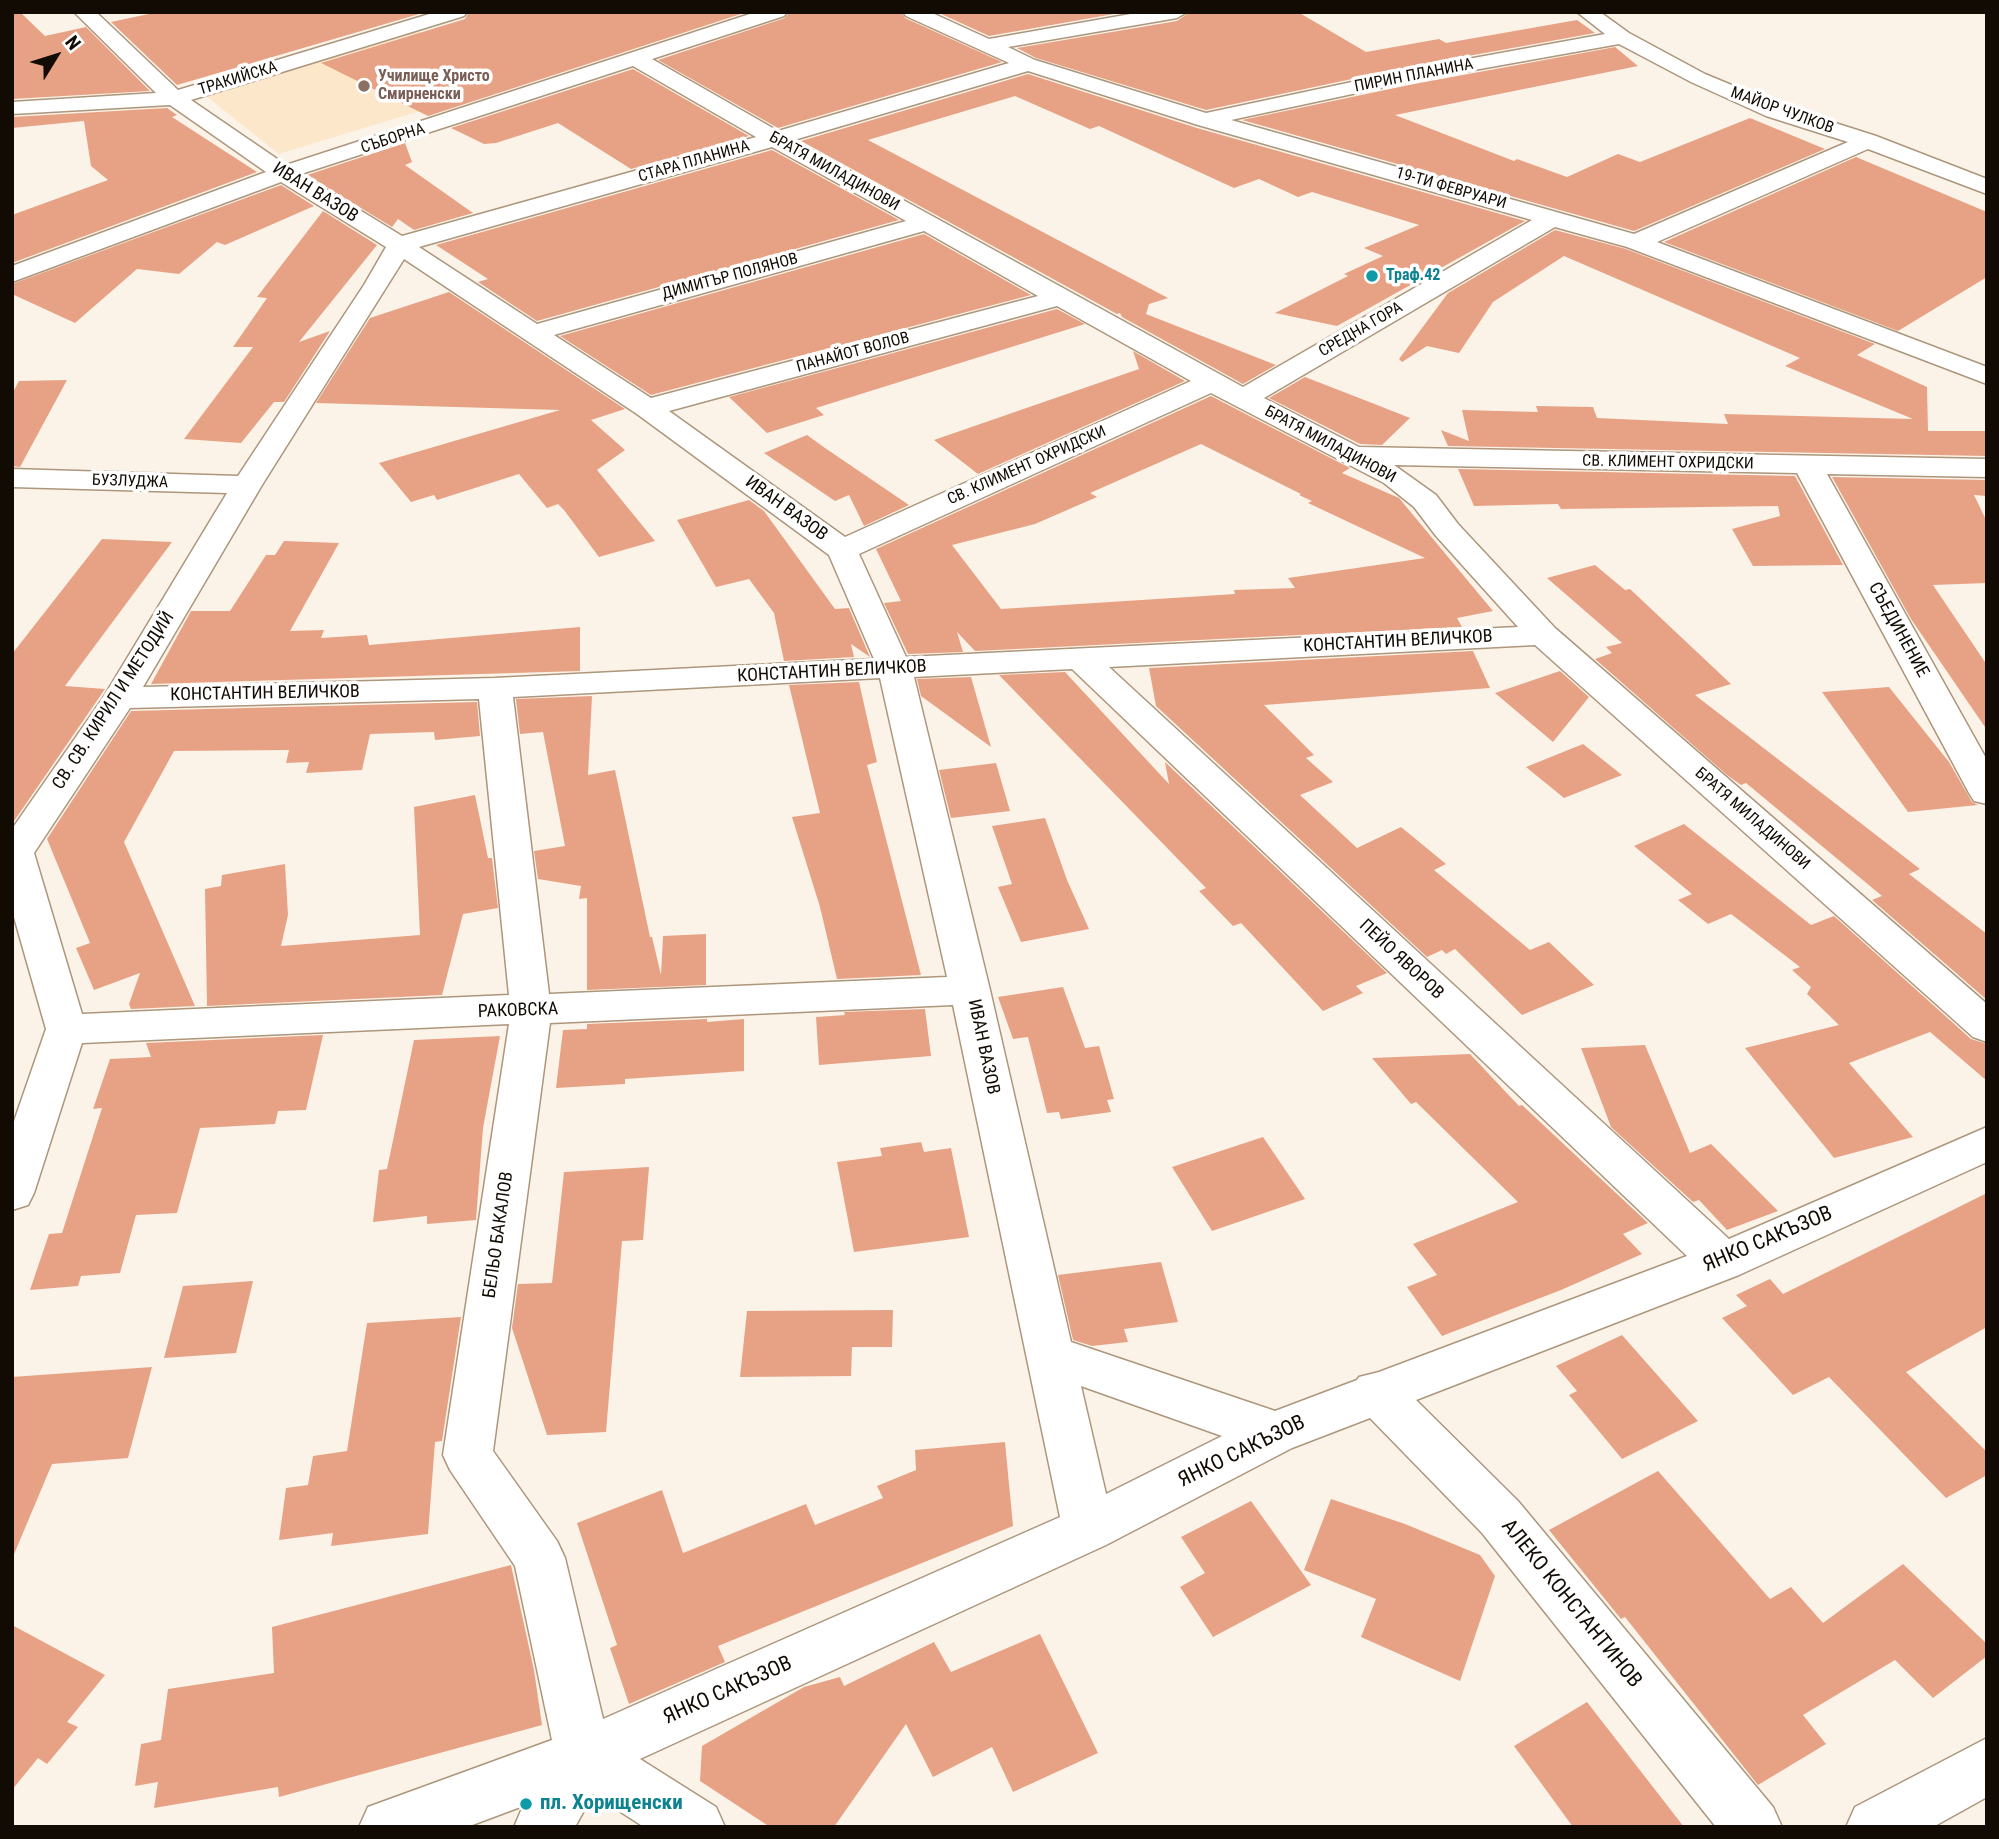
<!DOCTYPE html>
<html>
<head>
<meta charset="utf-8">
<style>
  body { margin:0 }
  #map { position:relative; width:1999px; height:1839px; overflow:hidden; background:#fcf3e8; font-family:"Roboto Condensed",sans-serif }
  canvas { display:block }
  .frame { position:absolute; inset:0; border:14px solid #120b03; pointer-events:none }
  .north { position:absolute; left:21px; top:21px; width:70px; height:70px; -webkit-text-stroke:5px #fff; paint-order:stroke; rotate:52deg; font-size:19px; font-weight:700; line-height:28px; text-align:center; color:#120b03 }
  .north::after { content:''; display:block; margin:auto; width:24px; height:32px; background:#120b03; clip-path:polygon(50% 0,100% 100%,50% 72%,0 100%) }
</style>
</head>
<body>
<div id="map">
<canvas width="1999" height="1839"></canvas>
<div class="frame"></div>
<div class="north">N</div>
</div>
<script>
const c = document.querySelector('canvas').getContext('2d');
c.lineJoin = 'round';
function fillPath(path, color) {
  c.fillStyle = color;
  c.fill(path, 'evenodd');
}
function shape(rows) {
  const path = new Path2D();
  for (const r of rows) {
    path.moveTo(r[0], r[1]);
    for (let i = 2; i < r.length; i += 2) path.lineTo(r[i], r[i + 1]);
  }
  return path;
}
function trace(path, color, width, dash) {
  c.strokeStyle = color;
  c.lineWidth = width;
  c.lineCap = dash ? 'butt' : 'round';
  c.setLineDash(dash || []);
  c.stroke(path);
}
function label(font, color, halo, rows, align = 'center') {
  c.font = font + ' "Roboto Condensed",sans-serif';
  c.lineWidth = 7;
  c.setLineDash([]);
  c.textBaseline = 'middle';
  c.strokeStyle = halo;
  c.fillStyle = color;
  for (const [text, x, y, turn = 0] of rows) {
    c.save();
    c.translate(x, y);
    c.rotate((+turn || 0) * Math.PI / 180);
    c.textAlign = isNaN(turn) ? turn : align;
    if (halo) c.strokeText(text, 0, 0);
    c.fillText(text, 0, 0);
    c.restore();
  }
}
fillPath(shape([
  [415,30,525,79,279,154,202,93]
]), '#fde7cb');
fillPath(shape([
  [12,12,20,12,45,36,86,27,150,91,12,99],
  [158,12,426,12,177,85,111,22],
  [469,12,747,12,428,116,321,63,465,19],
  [789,12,901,12,905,18,1002,62,778,128,658,60,785,18],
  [937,12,1125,12,989,36],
  [1190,12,1298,12,1366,52,1439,39,1446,43,1577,20,1595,33,1413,66,1206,110,1036,58,1017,48,1177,21],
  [1615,47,1638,66,1395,115,1514,161,1517,159,1567,177,1618,154,1640,162,1750,118,1825,149,1634,231,1242,120,1414,84],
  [633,69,749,136,631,169,558,123,496,143,484,144,451,128],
  [1028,74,1197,128,1525,221,1337,326,1275,313,1348,276,1344,274,1383,256,1364,248,1419,225,1312,192,1298,197,1259,179,1234,188,1099,126,1090,129,1015,96,868,140,1168,298,1149,304,1146,314,1276,365,1243,384,1122,317,1120,313,1117,314,801,141],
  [167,108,177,115,172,117,257,172,12,263,12,215,108,180,91,166,84,121,12,128,12,117],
  [405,143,412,162,405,165,473,213,414,230,398,219,392,227,307,175],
  [772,150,899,220,537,321,478,282,488,279,436,245],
  [1856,157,1987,212,1987,277,1898,331,1664,242],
  [281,185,314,206,225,245,217,242,179,274,137,269,75,323,12,294,12,284],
  [323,211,377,245,299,342,330,331,284,402,274,402,241,443,184,439,253,347,233,347,267,298,257,297],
  [1555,230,1626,249,1875,344,1857,355,1927,387,1928,431,1987,431,1987,456,1448,446,1441,430,1469,441,1462,410,1538,412,1536,406,1593,407,1597,418,1728,424,1724,414,1913,419,1785,366,1800,358,1564,256,1493,302,1459,353,1427,346,1402,362,1399,359,1448,293],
  [924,234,1031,295,651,395,560,336],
  [449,292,625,409,591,420,625,450,597,470,655,541,599,557,564,510,558,504,547,508,519,474,437,500,434,495,411,502,379,463,560,410,316,403,370,318],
  [1057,309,1085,324,816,408,824,415,767,433,729,397],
  [1133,351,1185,381,978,474,934,440,1139,369],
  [1305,377,1372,403,1410,418,1382,445,1360,444,1269,398],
  [67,380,20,467,12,466,12,394,19,381],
  [1211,396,1350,468,1342,473,1399,498,1493,611,1457,618,1462,627,975,651,957,632,963,652,908,654,884,603,901,601,876,549],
  [1201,444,1301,494,1299,495,1312,501,1308,503,1425,558,1288,578,1295,588,1234,590,1235,594,1001,609,952,545,1035,524,1097,497,1090,493],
  [807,435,825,448,909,505,864,526,849,495,835,501,764,453],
  [1458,469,1795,476,1843,565,1753,566,1732,529,1780,516,1778,506,1561,509,1558,504,1474,506],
  [1832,477,1987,480,1987,496,1974,495,1987,522,1987,583,1933,585,1987,665,1987,730,1911,619],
  [749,500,764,511,835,609,849,608,870,657,851,644,854,657,784,661,774,613,749,579,716,587,677,520],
  [102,539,172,542,65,686,105,689,12,824,12,654],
  [284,541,339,543,290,631,324,630,321,638,367,635,369,645,580,627,580,671,151,684,191,611,230,611,266,555,275,555],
  [1595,565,1625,590,1630,589,1731,684,1695,695,1920,869,1909,874,1987,934,1987,1000,1872,900,1882,896,1746,783,1741,785,1727,775,1595,659,1612,653,1606,647,1622,643,1547,578],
  [1473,651,1490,688,1264,705,1314,755,1306,758,1333,782,1300,795,1357,848,1401,827,1446,864,1434,870,1530,950,1549,942,1594,985,1522,1015,1455,949,1446,954,1442,950,1427,957,1156,706,1149,668],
  [1560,671,1589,697,1553,742,1495,693],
  [1065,672,1169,784,1165,762,1387,973,1356,986,1363,993,1323,1011,1241,923,1233,926,1199,891,1206,888,999,675],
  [971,677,991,747,921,696,917,679],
  [859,682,877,762,867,765,921,975,837,979,820,907,792,817,820,813,789,685],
  [1889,687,1949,762,1972,802,1978,805,1908,812,1822,692],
  [592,696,588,775,615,770,650,937,652,937,661,975,663,936,706,934,706,985,587,990,587,898,579,899,581,886,538,879,534,851,565,846,543,732,520,734,516,699],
  [477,702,480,736,435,740,434,732,370,734,362,770,306,773,309,762,286,763,289,750,174,751,124,842,195,1006,131,1009,129,1004,140,973,94,990,76,948,90,943,47,839,131,711],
  [1583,744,1622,775,1564,798,1526,767],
  [996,763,1010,811,951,818,939,770],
  [475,795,488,858,492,858,498,908,463,914,442,995,207,1006,205,889,221,886,222,875,285,864,288,915,281,946,420,935,414,807],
  [1045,818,1067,880,1089,929,1021,942,998,887,1012,884,992,826],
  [1684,824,1811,925,1834,916,1971,1039,1987,1044,1987,1081,1930,1032,1849,1063,1913,1137,1834,1158,1745,1048,1839,1025,1807,994,1811,987,1792,970,1800,967,1731,914,1708,924,1678,900,1692,894,1634,846],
  [1063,987,1085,1048,1099,1046,1114,1099,1107,1100,1111,1112,1061,1119,1059,1112,1047,1113,1028,1037,1013,1039,998,997],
  [925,1009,931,1056,819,1065,816,1017,845,1015,844,1012],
  [707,1019,707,1022,744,1019,744,1071,625,1079,625,1084,556,1088,563,1030,587,1029,587,1024],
  [323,1035,306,1110,278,1111,275,1124,200,1128,177,1213,136,1215,120,1273,81,1276,78,1286,30,1290,49,1234,62,1233,102,1108,93,1109,110,1059,151,1057,146,1043],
  [500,1036,483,1128,476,1220,427,1224,427,1216,373,1222,379,1170,387,1169,414,1040],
  [1645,1045,1690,1153,1711,1144,1778,1211,1727,1230,1699,1200,1693,1202,1611,1127,1581,1048],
  [1470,1054,1519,1106,1522,1105,1648,1223,1623,1234,1642,1254,1561,1290,1442,1336,1407,1287,1437,1275,1413,1244,1518,1202,1416,1102,1411,1104,1372,1058],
  [1263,1137,1305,1199,1212,1231,1172,1167],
  [921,1142,924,1152,951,1148,969,1237,854,1252,837,1162,882,1156,880,1148],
  [649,1167,643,1240,622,1241,606,1432,547,1435,512,1328,518,1284,552,1283,564,1172],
  [1987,1193,1987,1327,1906,1372,1987,1452,1987,1475,1946,1498,1829,1377,1793,1395,1722,1318,1747,1306,1736,1295,1770,1279,1783,1294],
  [1161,1262,1178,1322,1124,1329,1128,1342,1092,1346,1073,1340,1058,1275],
  [253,1281,236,1353,164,1358,183,1286],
  [893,1310,892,1347,852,1347,851,1376,740,1377,747,1311],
  [461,1317,442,1441,435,1442,428,1534,331,1546,333,1533,279,1540,286,1488,308,1485,313,1456,347,1451,367,1323],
  [1622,1335,1698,1421,1622,1459,1569,1395,1577,1391,1556,1366],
  [152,1367,128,1458,52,1464,12,1559,12,1377],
  [1005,1442,1013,1526,718,1646,725,1662,629,1704,610,1648,617,1645,577,1523,662,1490,683,1553,806,1504,815,1525,883,1498,877,1486,916,1470,915,1450],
  [1658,1471,1770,1599,1791,1587,1823,1623,1903,1564,1987,1644,1987,1656,1933,1698,1895,1660,1803,1715,1826,1744,1758,1785,1625,1617,1621,1619,1549,1530],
  [1331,1499,1405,1524,1480,1555,1495,1576,1460,1681,1361,1637,1376,1599,1304,1570],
  [1251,1501,1311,1585,1213,1637,1180,1587,1205,1573,1181,1537],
  [511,1565,534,1670,542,1725,279,1797,278,1787,154,1808,158,1782,135,1786,141,1744,161,1740,168,1689,274,1673,272,1627],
  [12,1625,105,1675,67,1722,78,1727,47,1764,38,1758,12,1790],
  [1040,1634,1098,1753,1013,1792,992,1747,933,1777,906,1724,834,1827,770,1827,700,1781,702,1746,804,1687,840,1677,844,1686,934,1642,951,1672],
  [1587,1702,1684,1827,1573,1827,1514,1746]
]), '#e7a285');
const street = shape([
  [74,12,96,12,178,90,436,12,467,12,464,16,191,100,286,165,756,12,787,12,784,16,652,59,778,131,1009,63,906,16,903,12,930,12,989,39,1142,12,1187,12,1177,18,1008,47,1035,60,1206,113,1413,69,1605,34,1577,12,1600,12,1629,33,1705,74,1782,106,1876,136,1987,179,1987,194,1868,149,1657,242,1987,367,1987,384,1627,247,1555,227,1264,398,1359,447,1987,459,1987,477,1827,474,1987,760,1987,804,1974,801,1969,793,1797,473,1394,465,1436,495,1458,524,1555,628,1987,1004,1987,1042,1973,1037,1535,645,1109,667,1729,1239,1987,1127,1987,1162,1739,1275,1416,1400,1518,1501,1773,1807,1782,1827,1716,1827,1482,1533,1370,1418,1292,1448,1106,1545,640,1759,716,1807,725,1827,644,1827,593,1794,575,1827,514,1827,523,1806,467,1827,359,1827,368,1807,552,1740,515,1566,450,1470,443,1455,509,1024,82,1043,34,1193,28,1205,12,1210,12,1127,46,1029,12,910,12,829,103,698,227,493,12,487,12,469,238,476,364,285,386,247,281,182,12,282,12,266,266,172,170,105,12,114,12,102,156,93,74,12],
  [1619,44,1691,82,1766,116,1848,142,1634,234,1231,120,1413,81,1619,44],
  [633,66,756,137,402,236,301,174,633,66],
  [1028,71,1198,125,1532,220,1243,387,794,140,1028,71],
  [772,147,906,221,537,324,419,247,772,147],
  [924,231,1038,296,651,398,554,335,924,231],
  [404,259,637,414,829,555,874,659,495,678,143,687,262,485,404,259],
  [1057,306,1191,381,845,537,669,411,1057,306],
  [1211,393,1384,483,1414,507,1436,536,1518,627,906,657,859,554,1211,393],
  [1072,669,1687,1256,1379,1372,1359,1377,1357,1380,1275,1411,1071,1342,990,990,914,677,1072,669],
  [880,678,947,977,549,994,513,697,880,678],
  [479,699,509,995,82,1014,34,853,130,708,479,699],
  [953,1005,1060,1517,603,1719,565,1558,557,1541,493,1451,550,1023,953,1005],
  [1081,1386,1222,1436,1106,1494,1081,1386],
  [1987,1738,1987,1797,1933,1827,1846,1827,1855,1807,1987,1738]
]);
trace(street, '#ac967c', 3);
fillPath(street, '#fff');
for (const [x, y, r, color] of [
  [364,86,7,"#8d6e63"],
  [1372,276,7,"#0f9aa8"],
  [526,1804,7,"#0f9aa8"]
]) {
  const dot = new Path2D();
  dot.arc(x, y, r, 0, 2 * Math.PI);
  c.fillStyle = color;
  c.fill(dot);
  trace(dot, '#fff', 2.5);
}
label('16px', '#120b03', '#fff', [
  ["ПИРИН ПЛАНИНА",1414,76,-11],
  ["ТРАКИЙСКА",238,79,-17],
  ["МАЙОР ЧУЛКОВ",1782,111,20],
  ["СЪБОРНА",393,139,-18],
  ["СТАРА ПЛАНИНА",694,162,-16],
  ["БРАТЯ МИЛАДИНОВИ",834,172,29],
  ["19-ТИ ФЕВРУАРИ",1451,189,16],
  ["ДИМИТЪР ПОЛЯНОВ",730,277,-15],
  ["СРЕДНА ГОРА",1361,330,-30],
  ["ПАНАЙОТ ВОЛОВ",853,353,-15],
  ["БРАТЯ МИЛАДИНОВИ",1330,445,28],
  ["СВ. КЛИМЕНТ ОХРИДСКИ",1668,463,1],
  ["СВ. КЛИМЕНТ ОХРИДСКИ",1027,466,-24],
  ["БУЗЛУДЖА",130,482,2],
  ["БРАТЯ МИЛАДИНОВИ",1752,819,41]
]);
label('bold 16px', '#785e54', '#fff', [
  ["Училище Христо",378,77],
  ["Смирненски",378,95]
], 'left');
label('bold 16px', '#0d838f', '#fff', [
  ["Траф.42",1386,276]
], 'left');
label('18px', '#120b03', '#fff', [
  ["ИВАН ВАЗОВ",315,193,32],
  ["ИВАН ВАЗОВ",786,509,36],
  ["СЪЕДИНЕНИЕ",1898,630,61],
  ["КОНСТАНТИН ВЕЛИЧКОВ",1398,642,-3],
  ["КОНСТАНТИН ВЕЛИЧКОВ",832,672,-3],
  ["КОНСТАНТИН ВЕЛИЧКОВ",265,694,-1],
  ["СВ. СВ. КИРИЛ И МЕТОДИЙ",114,701,-57],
  ["ПЕЙО ЯВОРОВ",1401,960,43],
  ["РАКОВСКА",518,1011,-2],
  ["ИВАН ВАЗОВ",983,1047,78],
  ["БЕЛЬО БАКАЛОВ",499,1235,-82]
]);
label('21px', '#120b03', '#fff', [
  ["ЯНКО САКЪЗОВ",1768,1240,-23],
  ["ЯНКО САКЪЗОВ",1242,1452,-26],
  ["АЛЕКО КОНСТАНТИНОВ",1571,1604,51],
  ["ЯНКО САКЪЗОВ",728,1691,-24]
]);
label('bold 21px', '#0d838f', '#fff', [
  ["пл. Хорищенски",540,1804]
], 'left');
</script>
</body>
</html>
